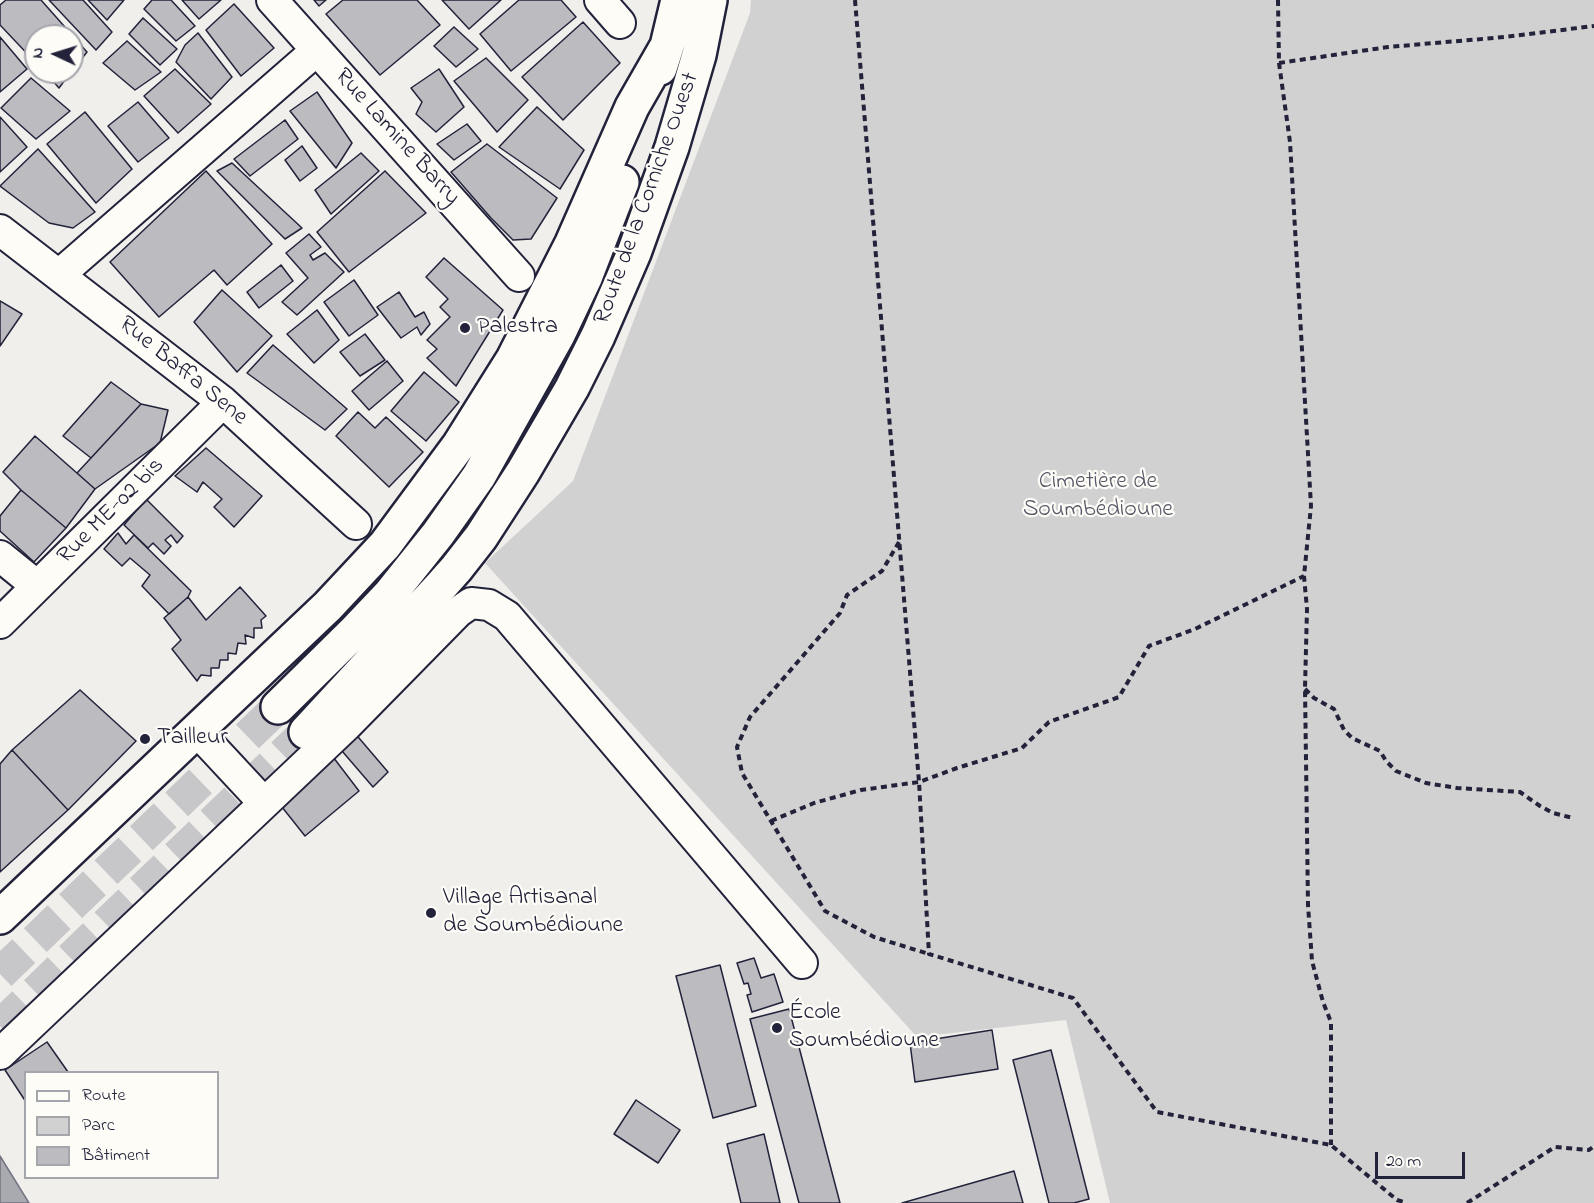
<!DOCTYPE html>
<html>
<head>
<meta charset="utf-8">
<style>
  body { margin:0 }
  #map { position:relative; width:1594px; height:1203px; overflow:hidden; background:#f0efec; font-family:"Indie Flower",sans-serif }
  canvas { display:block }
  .legend { position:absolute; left:24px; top:1071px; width:195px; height:108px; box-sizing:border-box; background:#fdfcf7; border:2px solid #a5a5ac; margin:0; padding:8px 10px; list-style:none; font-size:18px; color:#22223b }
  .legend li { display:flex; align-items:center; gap:12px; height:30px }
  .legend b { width:30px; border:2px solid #a5a5ac }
  .north { position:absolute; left:24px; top:24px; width:60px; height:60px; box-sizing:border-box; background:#fdfcf7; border:2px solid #a5a5ac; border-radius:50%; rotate:274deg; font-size:16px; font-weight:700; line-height:24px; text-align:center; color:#22223b }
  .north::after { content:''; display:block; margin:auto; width:21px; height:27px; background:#22223b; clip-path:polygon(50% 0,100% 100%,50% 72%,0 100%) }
  .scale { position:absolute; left:1375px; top:1152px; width:90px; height:27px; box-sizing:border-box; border:3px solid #22223b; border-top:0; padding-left:8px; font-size:18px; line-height:21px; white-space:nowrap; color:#22223b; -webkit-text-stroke:4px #fdfcf7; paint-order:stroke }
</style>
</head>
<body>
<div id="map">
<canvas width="1594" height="1203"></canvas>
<ul class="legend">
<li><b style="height:8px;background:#fdfcf7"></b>Route</li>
<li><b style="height:16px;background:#d2d1d1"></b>Parc</li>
<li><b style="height:16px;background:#bcbcc0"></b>Bâtiment</li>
</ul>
<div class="north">N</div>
<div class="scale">20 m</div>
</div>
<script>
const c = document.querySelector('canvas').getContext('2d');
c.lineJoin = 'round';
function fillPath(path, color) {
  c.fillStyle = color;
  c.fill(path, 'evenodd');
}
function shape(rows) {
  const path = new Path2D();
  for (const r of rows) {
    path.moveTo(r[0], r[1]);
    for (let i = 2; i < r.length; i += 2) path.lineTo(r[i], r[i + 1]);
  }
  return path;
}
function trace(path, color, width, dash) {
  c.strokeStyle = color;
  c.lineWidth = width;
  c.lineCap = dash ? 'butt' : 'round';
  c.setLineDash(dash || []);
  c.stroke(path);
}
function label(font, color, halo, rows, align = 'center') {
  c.font = font + ' "Indie Flower",sans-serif';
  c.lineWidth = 4.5;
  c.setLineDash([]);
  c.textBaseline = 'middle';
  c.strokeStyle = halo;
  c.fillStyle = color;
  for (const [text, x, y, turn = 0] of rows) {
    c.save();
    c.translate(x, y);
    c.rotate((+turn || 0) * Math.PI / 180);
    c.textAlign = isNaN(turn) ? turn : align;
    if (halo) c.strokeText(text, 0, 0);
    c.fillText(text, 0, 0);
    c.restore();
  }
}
fillPath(shape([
  [751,0,1594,0,1594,1203,1110,1203,1066,1020,917,1037,485,563,573,481,750,13]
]), '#d2d1d1');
const water = shape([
  [0,1156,29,1203,0,1203,0,1156]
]);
fillPath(water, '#a9a9b0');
trace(water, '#737381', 1.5);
const building = shape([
  [6,0,41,0,87,52,72,71,72,36,36,36,36,63,0,25,0,5,6,0],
  [49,0,83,0,112,32,96,50,49,0],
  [88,0,124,0,107,20,88,0],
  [152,0,171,0,195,26,176,41,144,9,152,0],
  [182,0,221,0,199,19,182,0],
  [314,0,326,0,319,6,314,0],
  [343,0,417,0,440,25,380,75,326,14,343,0],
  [442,0,501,0,469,29,442,0],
  [519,0,561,0,576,17,511,71,480,34,519,0],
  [234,4,274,48,241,76,206,30,234,4],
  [143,18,177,49,160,65,129,34,143,18],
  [583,22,620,63,563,120,522,77,583,22],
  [454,27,478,49,456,67,434,46,454,27],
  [198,33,232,77,211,99,176,62,185,45,198,33],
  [0,37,27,69,0,92,0,37],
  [127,41,161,72,135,90,103,63,127,41],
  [486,58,528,100,497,132,454,81,486,58],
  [175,69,211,104,178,133,144,96,175,69],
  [439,69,464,107,436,132,416,114,422,102,411,88,439,69],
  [45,72,71,72,59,88,45,72],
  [31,78,70,111,36,139,1,108,31,78],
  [317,92,352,143,336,168,290,111,317,92],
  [138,102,169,138,138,162,108,126,138,102],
  [537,107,584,150,560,189,499,147,537,107],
  [85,112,132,169,96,203,47,144,85,112],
  [0,117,27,147,0,172,0,117],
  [285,120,298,139,250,176,234,159,285,120],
  [467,124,481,141,454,160,437,144,467,124],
  [487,144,557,198,531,239,513,240,491,218,451,172,487,144],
  [302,146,317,168,300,181,285,160,302,146],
  [38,149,95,212,73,228,49,223,0,186,38,149],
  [361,153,379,171,331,214,315,190,361,153],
  [232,163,302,228,285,239,217,171,232,163],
  [206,171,272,244,227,285,214,270,159,317,110,262,206,171],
  [385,171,426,213,349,272,317,232,385,171],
  [309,234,321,247,310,255,313,260,325,253,344,272,297,315,282,302,308,278,286,253,309,234],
  [444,258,503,310,456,386,427,358,437,349,427,340,450,317,440,307,448,299,426,277,444,258],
  [281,265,293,281,259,308,247,292,281,265],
  [354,280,378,315,349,336,324,302,354,280],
  [222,290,272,336,237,372,194,322,222,290],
  [399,292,415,317,424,312,430,324,421,335,417,327,401,338,377,307,399,292],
  [0,301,22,314,0,346,0,301],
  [317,310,339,340,314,363,287,334,317,310],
  [365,334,385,360,360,376,340,352,365,334],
  [273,345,347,409,325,430,247,373,273,345],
  [387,361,403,381,369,410,352,391,387,361],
  [424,372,459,402,426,441,391,411,424,372],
  [111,382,141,404,91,458,63,436,111,382],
  [141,404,168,410,160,443,95,489,77,473,141,404],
  [358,412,375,428,386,417,423,452,389,487,336,436,358,412],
  [35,436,95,489,66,528,21,490,3,472,35,436],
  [206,448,262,496,234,527,214,507,222,499,203,482,197,492,175,476,206,448],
  [21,490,66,528,34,562,0,531,0,516,21,490],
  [146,499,183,536,177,543,171,535,165,540,171,546,164,554,153,543,148,548,124,525,146,499],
  [118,533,126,544,134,535,191,591,188,597,169,614,142,586,150,575,130,558,122,566,104,549,118,533],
  [240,587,266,616,261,620,262,628,254,628,254,638,245,635,246,644,238,643,236,654,228,653,228,660,220,660,219,668,211,668,211,676,201,675,197,681,172,649,181,640,164,618,188,597,206,620,240,587],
  [80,690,136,741,68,810,12,750,80,690],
  [353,731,388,772,373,787,336,744,353,731],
  [12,750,68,810,0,872,0,764,12,750],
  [330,753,359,791,305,836,278,802,330,753],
  [754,958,761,978,774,974,783,1002,752,1012,747,995,751,994,748,983,744,984,737,963,754,958],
  [720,965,756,1106,713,1118,676,976,720,965],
  [789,1009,840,1203,799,1203,750,1019,789,1009],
  [992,1030,998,1069,915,1082,910,1043,992,1030],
  [47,1042,68,1072,26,1072,26,1102,5,1070,47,1042],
  [1051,1050,1089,1199,1074,1203,1049,1203,1013,1060,1051,1050],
  [636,1100,680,1130,658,1163,614,1134,636,1100],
  [764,1134,780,1203,741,1203,727,1144,764,1134],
  [1014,1171,1023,1203,902,1203,1014,1171]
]);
fillPath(building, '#bcbcc0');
trace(building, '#22223b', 1.5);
trace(shape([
  [0,974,278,707],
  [0,1026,306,732]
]), '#c7c6c9', 33, [33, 16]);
const minor = shape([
  [272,0,519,276],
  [600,0,620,23],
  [0,230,223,402,356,524],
  [59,275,317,50],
  [0,556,37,586],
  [0,623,223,402],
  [197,731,264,803],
  [0,1054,347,725,458,612,471,603,489,605,507,616,802,963]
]);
const highway = shape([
  [660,68,667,46,678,0],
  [278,707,353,633,390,594,438,534,479,476,558,335,585,278,622,182],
  [306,732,440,587,456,569,481,537,523,472,572,388,598,336,634,253,672,147,699,55,710,0],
  [0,917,328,606,385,545,459,445,513,359,572,243,632,107,667,46]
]);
trace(minor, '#22223b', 34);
trace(highway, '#22223b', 38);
trace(shape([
  [855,0,919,782,929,954,1073,998,1157,1112,1331,1145,1397,1200,1407,1203],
  [1278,0,1279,63,1290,142,1311,506,1304,576,1307,609,1305,688,1308,905,1312,961,1323,1002,1331,1022,1331,1145],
  [1279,63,1388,47,1505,37,1594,26],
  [899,542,882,571,847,595,840,613,750,717,737,747,742,773,825,911,874,937,929,954],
  [1305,689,1314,698,1334,709,1344,730,1352,738,1380,751,1386,761,1396,771,1426,783,1457,788,1520,792,1540,806,1553,813,1573,818],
  [771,821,814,803,861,790,919,782,957,768,1022,748,1049,722,1119,697,1149,646,1195,629,1304,576],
  [1467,1203,1555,1147,1589,1150,1594,1146]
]), '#22223b', 4, [6, 4.5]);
trace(minor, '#fdfcf7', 30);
trace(highway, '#fdfcf7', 33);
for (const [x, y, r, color] of [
  [465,328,6,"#22223b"],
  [145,739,6,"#22223b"],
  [431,913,6,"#22223b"],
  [777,1028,6,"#22223b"]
]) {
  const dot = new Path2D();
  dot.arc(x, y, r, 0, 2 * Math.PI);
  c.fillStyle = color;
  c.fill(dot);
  trace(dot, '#fdfcf7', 2);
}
label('24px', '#22223b', '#fdfcf7', [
  ["Rue Lamine Barry",396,138,48],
  ["Route de la Corniche Ouest",648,199,-70],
  ["Rue Baffa Sene",182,372,39],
  ["Rue ME-02 bis",112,512,-45]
]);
label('24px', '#22223b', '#fdfcf7', [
  ["Palestra",477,328],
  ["Tailleur",157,739],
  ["Village Artisanal",443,899],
  ["de Soumbédioune",443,927],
  ["École",789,1014],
  ["Soumbédioune",789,1042]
], 'left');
label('24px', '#575768', '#fdfcf7', [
  ["Cimetière de",1098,483],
  ["Soumbédioune",1098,511]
]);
</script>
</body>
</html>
